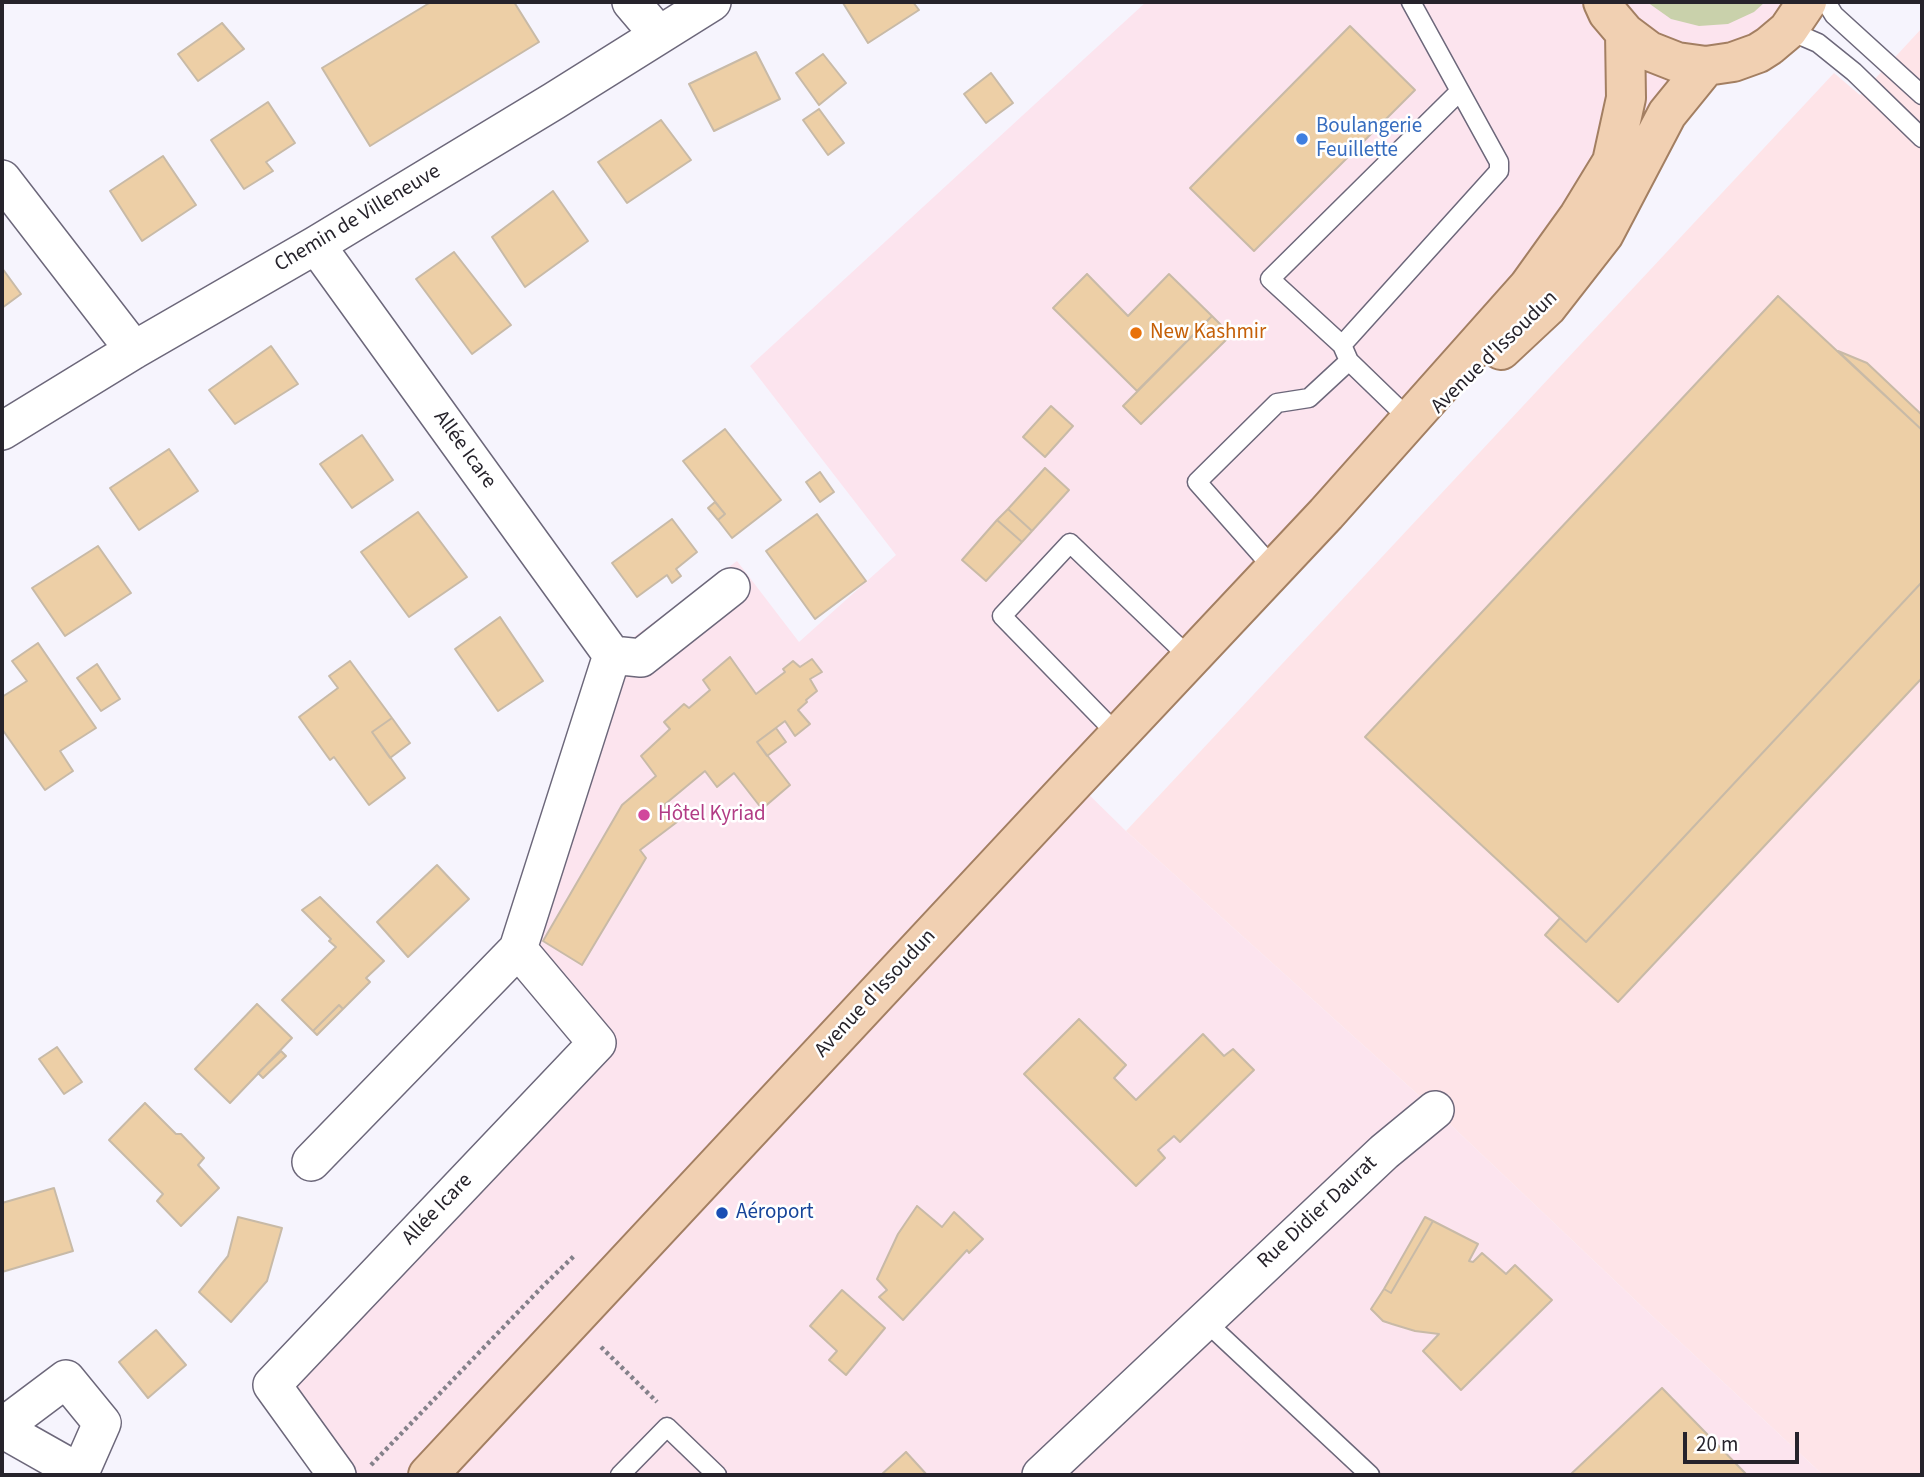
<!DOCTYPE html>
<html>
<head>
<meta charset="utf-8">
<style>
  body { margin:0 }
  #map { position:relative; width:1924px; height:1477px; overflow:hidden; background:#f6f4fd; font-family:"Source Sans 3",sans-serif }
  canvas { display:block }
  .frame { position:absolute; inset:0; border:4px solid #26232b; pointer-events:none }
  .scale { position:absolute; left:1683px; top:1432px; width:116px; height:32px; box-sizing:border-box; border:4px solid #26232b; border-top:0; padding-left:9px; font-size:21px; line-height:24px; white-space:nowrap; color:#26232b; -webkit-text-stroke:5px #fff; paint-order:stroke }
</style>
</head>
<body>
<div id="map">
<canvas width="1924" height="1477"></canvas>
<div class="frame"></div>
<div class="scale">20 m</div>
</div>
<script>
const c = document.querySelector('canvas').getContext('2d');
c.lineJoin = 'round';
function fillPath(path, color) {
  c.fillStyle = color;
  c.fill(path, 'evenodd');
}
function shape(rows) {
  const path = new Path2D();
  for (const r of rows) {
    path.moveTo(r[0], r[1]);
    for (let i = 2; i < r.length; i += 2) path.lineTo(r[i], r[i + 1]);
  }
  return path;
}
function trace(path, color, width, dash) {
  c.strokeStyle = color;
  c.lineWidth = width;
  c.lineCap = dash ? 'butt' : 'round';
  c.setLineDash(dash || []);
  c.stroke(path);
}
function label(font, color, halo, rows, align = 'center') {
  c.font = font + ' "Source Sans 3",sans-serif';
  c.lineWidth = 5;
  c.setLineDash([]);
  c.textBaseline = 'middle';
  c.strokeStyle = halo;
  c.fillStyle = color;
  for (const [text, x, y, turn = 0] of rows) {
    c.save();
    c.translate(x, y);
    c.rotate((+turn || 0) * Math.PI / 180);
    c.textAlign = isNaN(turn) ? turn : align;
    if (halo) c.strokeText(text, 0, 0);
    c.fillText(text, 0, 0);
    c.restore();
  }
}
fillPath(shape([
  [1146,2,1807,2,1706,66,1547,307,1326,514,1075,781,1126,831,1435,1110,1634,1299,1823,1475,337,1475,272,1385,597,1043,518,949,594,666,737,561,799,642,896,555,750,366]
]), '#fce4ee');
fillPath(shape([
  [1922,28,1922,1475,1823,1475,1634,1299,1435,1110,1126,831,1834,73,1860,95]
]), '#fee4e8');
fillPath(shape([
  [1647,2,1765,2,1754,12,1728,24,1699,26,1671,19]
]), '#c9d1ab');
const building = shape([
  [431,2,514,2,539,42,370,146,322,68,431,2],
  [845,2,913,2,919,10,868,43,843,3,845,2],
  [222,23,244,49,198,81,178,54,222,23],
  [1350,26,1415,90,1254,251,1190,188,1350,26],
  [756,52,780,99,714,131,689,84,756,52],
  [823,54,846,83,819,105,796,73,823,54],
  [991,73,1013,103,986,123,964,94,991,73],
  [268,102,295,143,266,162,273,171,244,189,211,140,268,102],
  [819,109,844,143,828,155,803,120,819,109],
  [661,120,691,160,627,203,598,162,661,120],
  [163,156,196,205,142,241,110,191,163,156],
  [553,191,588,241,525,287,492,237,553,191],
  [454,252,511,325,472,354,416,279,454,252],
  [2,268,21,294,2,308,2,268],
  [1087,274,1128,316,1169,274,1212,316,1137,391,1053,308,1087,274],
  [1778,296,1922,430,1922,582,1586,942,1365,737,1778,296],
  [1212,316,1231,335,1141,424,1123,406,1212,316],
  [271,346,298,384,235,424,209,390,271,346],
  [1838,351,1867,363,1922,415,1922,430,1838,351],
  [1051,406,1073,426,1045,457,1023,437,1051,406],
  [725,429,781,500,732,538,718,520,725,514,683,461,725,429],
  [362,435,393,480,352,508,320,464,362,435],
  [169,449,198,491,139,530,110,488,169,449],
  [1045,468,1069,490,1032,531,1008,509,1045,468],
  [820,472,834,492,820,502,806,482,820,472],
  [715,502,725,514,718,520,708,508,715,502],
  [1008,509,1032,531,1022,542,997,520,1008,509],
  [418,512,467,577,409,617,361,552,418,512],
  [817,514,866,581,815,619,766,551,817,514],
  [672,519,697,552,676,569,681,576,672,583,667,575,637,597,612,563,672,519],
  [997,520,1022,542,986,581,962,560,997,520],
  [98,546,131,593,65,636,32,588,98,546],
  [1922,582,1922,678,1618,1002,1545,935,1560,918,1586,942,1922,582],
  [500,617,543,681,498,711,455,649,500,617],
  [38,643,96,728,60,751,73,771,45,790,2,729,2,697,27,681,12,661,38,643],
  [730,657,756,694,785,672,783,669,793,661,800,667,812,659,822,672,810,679,817,691,806,700,807,702,798,710,810,724,795,736,785,721,757,742,790,785,762,809,734,773,717,787,705,771,664,805,677,822,640,850,646,858,582,965,543,941,622,805,656,776,641,756,670,729,664,722,684,704,689,708,710,690,703,680,730,657],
  [350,661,392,718,372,732,405,778,369,805,334,757,330,760,299,717,338,688,329,676,350,661],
  [97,664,120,699,101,711,77,678,97,664],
  [392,718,410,743,390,758,372,732,392,718],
  [776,728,786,742,767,756,757,742,776,728],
  [437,865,469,899,408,957,377,922,437,865],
  [320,897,384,961,366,978,370,982,343,1009,339,1005,313,1031,282,1000,336,947,329,941,331,939,302,910,320,897],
  [257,1004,292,1038,230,1103,195,1069,257,1004],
  [339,1005,343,1009,317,1035,313,1031,339,1005],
  [1079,1019,1126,1065,1114,1078,1136,1100,1203,1034,1224,1056,1233,1049,1254,1070,1180,1142,1174,1136,1158,1150,1165,1158,1136,1186,1024,1074,1079,1019],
  [57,1047,82,1082,64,1094,39,1059,57,1047],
  [281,1051,286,1056,263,1078,258,1073,281,1051],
  [145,1103,176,1134,181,1134,204,1158,198,1165,219,1188,181,1226,157,1201,163,1194,109,1140,145,1103],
  [54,1188,73,1251,2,1272,2,1203,54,1188],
  [917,1206,942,1227,954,1212,983,1239,969,1253,967,1250,903,1320,879,1297,887,1290,877,1279,898,1234,917,1206],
  [238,1217,282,1228,267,1281,231,1322,199,1292,228,1256,238,1217],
  [1425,1217,1433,1221,1391,1293,1384,1289,1425,1217],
  [1433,1221,1478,1244,1469,1261,1473,1262,1482,1253,1506,1274,1515,1265,1552,1300,1461,1390,1423,1351,1439,1334,1415,1331,1392,1324,1383,1321,1371,1309,1384,1289,1391,1293,1433,1221],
  [842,1290,885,1328,846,1375,829,1360,837,1351,810,1326,842,1290],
  [156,1330,186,1365,148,1398,119,1362,156,1330],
  [1662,1388,1747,1475,1570,1475,1662,1388],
  [906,1452,927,1475,881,1475,906,1452]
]);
fillPath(building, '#edcfa6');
trace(building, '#c8baa7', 2);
const lane = shape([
  [1826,2,1834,15,1922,95],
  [1788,30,1818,43,1854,72,1922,138],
  [1342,345,1499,171,1499,162,1411,2],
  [1410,420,1349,361,1342,345,1270,279,1460,91],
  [1274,569,1197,482,1277,403,1309,398,1349,361],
  [1118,735,1002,616,1070,543,1190,658],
  [1204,1320,1370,1475],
  [620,1475,667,1427,717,1475]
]);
const street = shape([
  [631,2,659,35],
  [2,179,134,350],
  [2,431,134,350,316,245,554,101,712,2],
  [612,655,641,658,731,587],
  [311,1162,518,949,612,655,316,245],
  [2,1427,66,1379,102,1423,80,1473,2,1429],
  [337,1475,272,1385,597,1043,518,949],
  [1041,1475,1384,1152,1435,1110]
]);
const primary = shape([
  [1603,2,1608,13,1625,33,1649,51,1677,62,1706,66,1733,62,1758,53,1769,46,1788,30,1807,2],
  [1501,350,1547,307,1604,234,1667,114,1706,66],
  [428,1475,1075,781,1326,514,1528,287,1579,216,1612,162,1626,98,1625,33]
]);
trace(lane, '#6c677a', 21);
trace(street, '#6c677a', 40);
trace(primary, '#a37f62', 42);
trace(shape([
  [601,1347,657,1402],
  [371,1465,543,1286,575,1255]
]), '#84818a', 4.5, [3.5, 3.5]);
trace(lane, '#fff', 18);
trace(street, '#fff', 37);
trace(primary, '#f1d0b2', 38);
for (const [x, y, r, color] of [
  [1302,139,7,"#3f7fe0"],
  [1136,333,7,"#e8710a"],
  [644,815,7,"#d1479c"],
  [722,1213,7,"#1a4fb4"]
]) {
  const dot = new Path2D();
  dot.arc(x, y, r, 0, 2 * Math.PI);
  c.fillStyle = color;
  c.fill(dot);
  trace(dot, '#fff', 2.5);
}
label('21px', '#366cbe', '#fff', [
  ["Boulangerie",1316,127],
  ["Feuillette",1316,151]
], 'left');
label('21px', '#26232b', '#fff', [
  ["Chemin de Villeneuve",358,219,-31],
  ["Avenue d'Issoudun",1495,353,-44],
  ["Allée Icare",464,450,54],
  ["Avenue d'Issoudun",876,994,-47],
  ["Allée Icare",438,1210,-46],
  ["Rue Didier Daurat",1318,1213,-43]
]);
label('21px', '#c56008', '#fff', [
  ["New Kashmir",1150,333]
], 'left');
label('21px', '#b23c85', '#fff', [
  ["Hôtel Kyriad",658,815]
], 'left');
label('21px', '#164399', '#fff', [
  ["Aéroport",736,1213]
], 'left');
</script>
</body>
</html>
